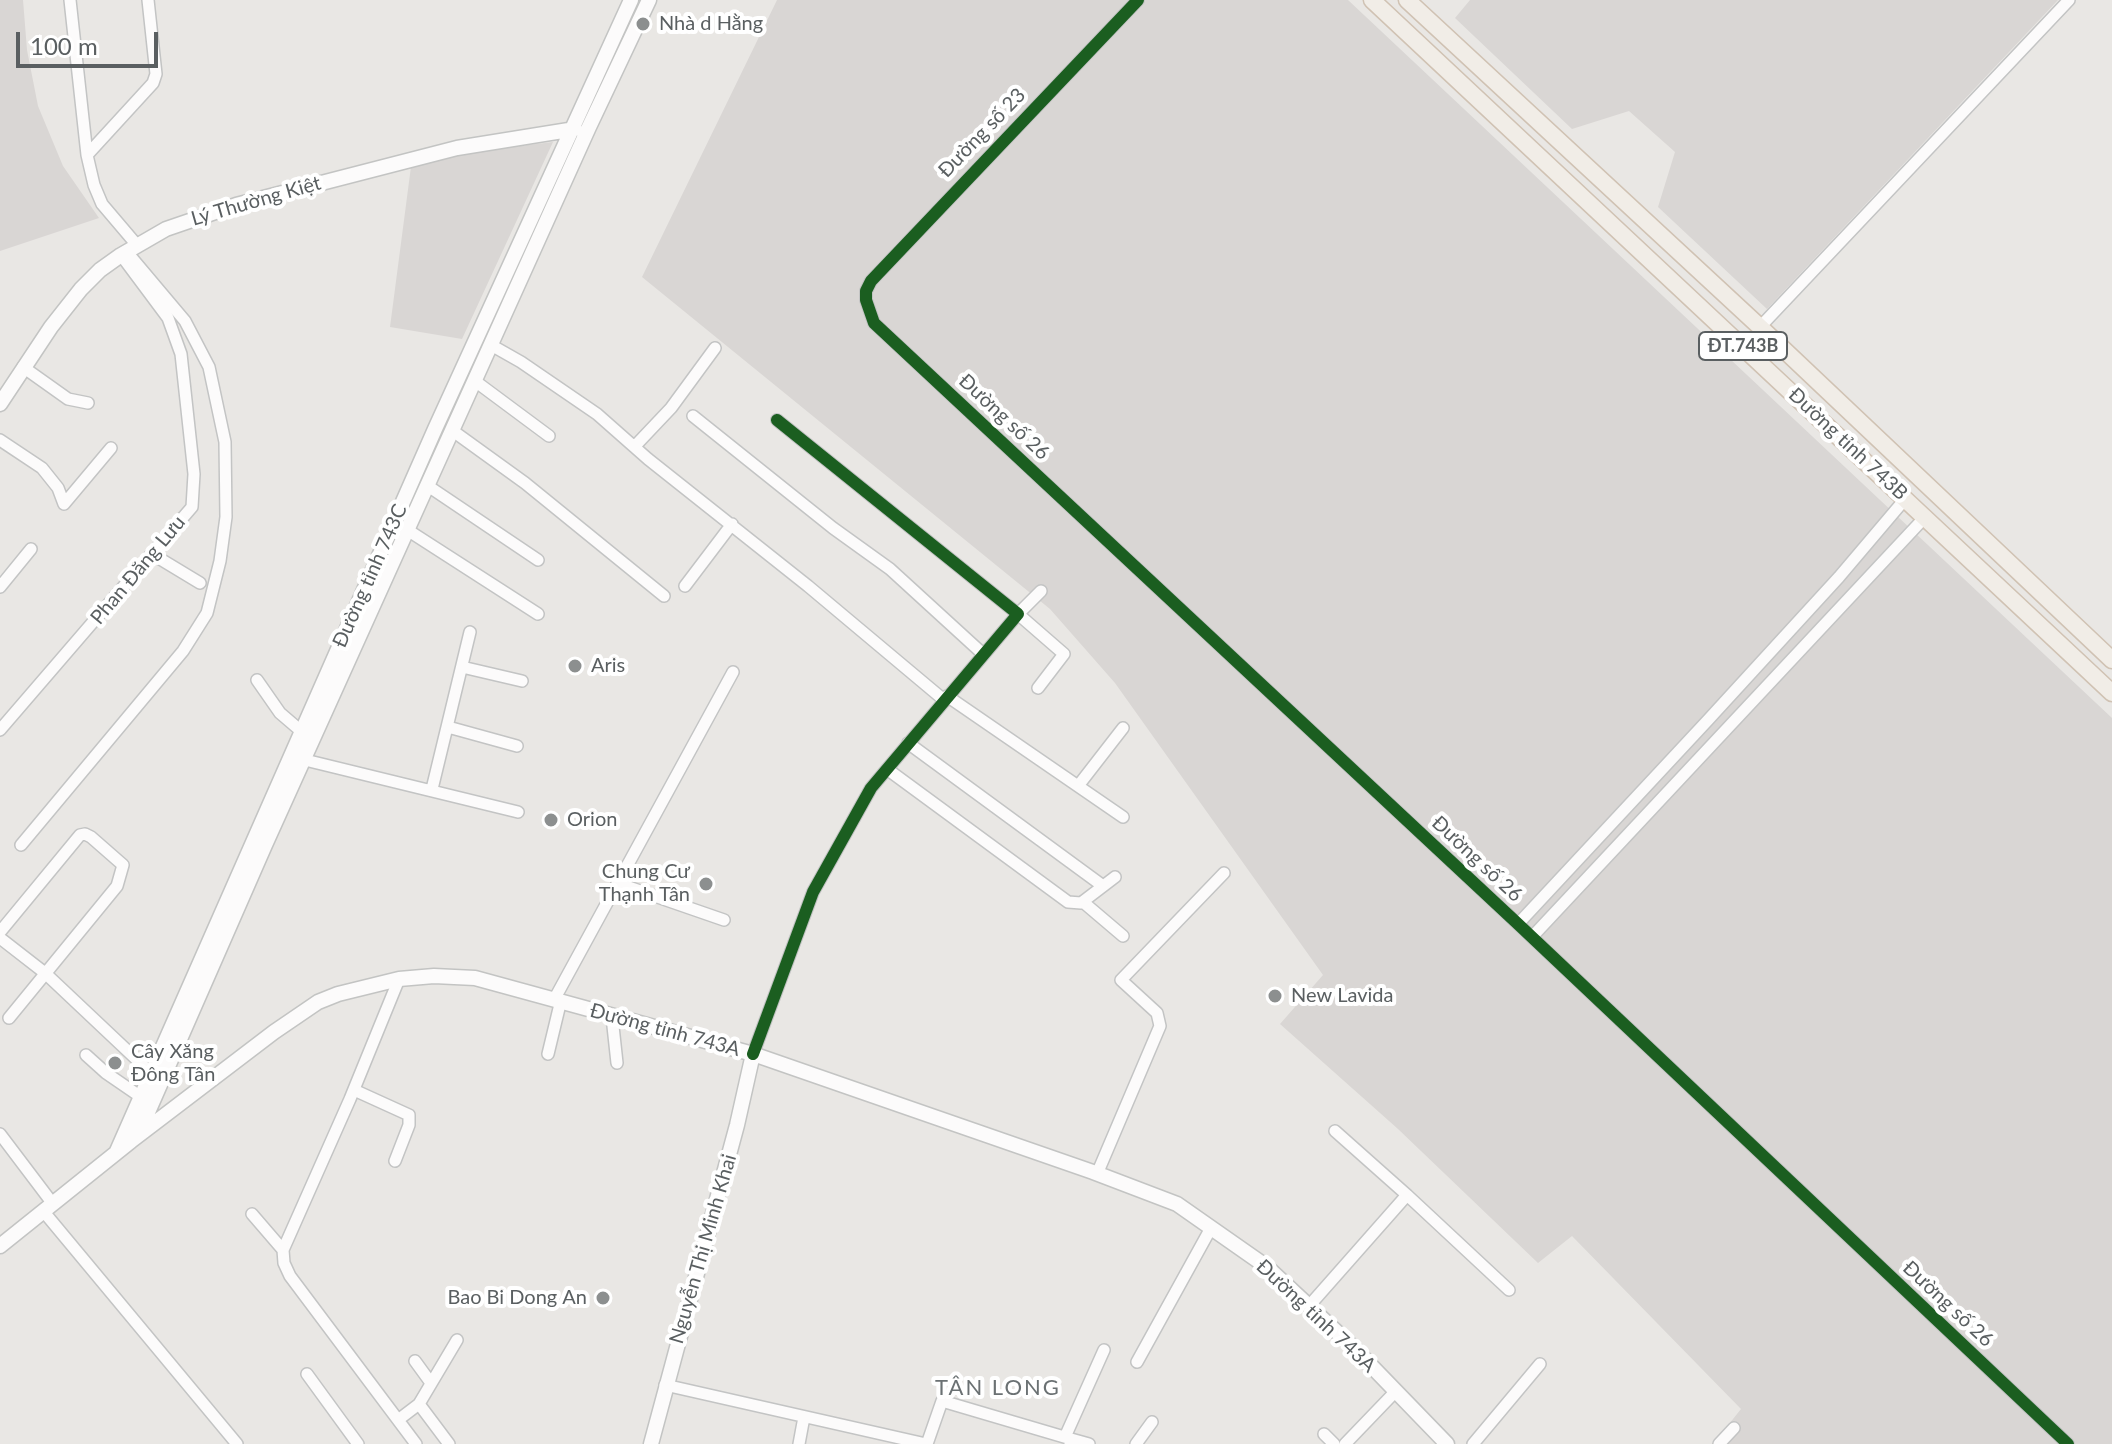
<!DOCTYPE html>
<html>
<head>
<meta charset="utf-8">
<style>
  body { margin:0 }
  #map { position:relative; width:2112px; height:1444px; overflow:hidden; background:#e9e7e4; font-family:Lato,sans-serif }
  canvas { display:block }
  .scale { position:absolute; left:16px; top:32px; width:142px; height:36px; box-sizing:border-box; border:4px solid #5a5f61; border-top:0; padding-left:10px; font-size:24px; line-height:28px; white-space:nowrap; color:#5a5f61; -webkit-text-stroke:6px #fff; paint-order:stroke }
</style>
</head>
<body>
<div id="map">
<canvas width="2112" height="1444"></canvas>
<div class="scale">100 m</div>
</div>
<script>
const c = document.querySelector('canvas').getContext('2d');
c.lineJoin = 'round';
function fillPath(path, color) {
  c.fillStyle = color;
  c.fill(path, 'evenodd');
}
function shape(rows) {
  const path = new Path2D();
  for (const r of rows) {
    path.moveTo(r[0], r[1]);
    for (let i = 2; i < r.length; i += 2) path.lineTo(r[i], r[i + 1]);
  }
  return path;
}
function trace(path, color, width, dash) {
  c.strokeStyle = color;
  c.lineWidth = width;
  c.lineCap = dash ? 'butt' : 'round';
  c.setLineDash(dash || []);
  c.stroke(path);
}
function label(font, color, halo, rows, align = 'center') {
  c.font = font + ' Lato,sans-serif';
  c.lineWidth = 8;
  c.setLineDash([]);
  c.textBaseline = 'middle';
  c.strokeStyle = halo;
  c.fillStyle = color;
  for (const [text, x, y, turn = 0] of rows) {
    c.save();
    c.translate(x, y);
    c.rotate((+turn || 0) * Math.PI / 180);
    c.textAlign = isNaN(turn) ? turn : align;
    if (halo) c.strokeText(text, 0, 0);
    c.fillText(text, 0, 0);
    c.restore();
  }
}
fillPath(shape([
  [0,0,23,0,27,50,38,106,63,166,99,218,0,251],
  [777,0,1348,0,2112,718,2112,1444,1713,1444,1741,1409,1572,1236,1538,1263,1398,1129,1280,1024,1323,975,1115,683,1050,609,642,277],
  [1470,0,2058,0,1767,309,1658,207,1675,152,1629,111,1572,129,1455,18],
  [553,142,462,339,390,327,412,159]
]), '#d9d6d4');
const street = shape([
  [70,0,87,155,94,185,102,204,136,244],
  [1138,0,871,281,866,291,866,300,874,323,1518,924,2068,1444],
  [87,155,153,83,156,74,148,0],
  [1760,327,2069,0],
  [491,345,521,362,597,414,648,459,808,586,944,700],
  [23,367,68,399,88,403],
  [475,381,549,436],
  [693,416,833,528,890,569,983,654],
  [453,431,525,483,664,596],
  [0,440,42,468,58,488,64,504,111,448],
  [635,446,671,408,715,348],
  [428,486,538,560],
  [409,531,538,614],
  [152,554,200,583],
  [685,586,732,524],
  [0,587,31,549],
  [462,667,522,681],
  [257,680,280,713,301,731],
  [1038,688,1064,654,1018,614,1041,591],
  [947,696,1123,817],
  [448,727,517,746],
  [0,730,192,507,194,474,181,354,168,318,124,259],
  [908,743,1103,886],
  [305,760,518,812],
  [887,769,1068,902,1081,903,1115,877],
  [1078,786,1123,728],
  [432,789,470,632],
  [21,845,183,651,207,613,220,561,226,517,225,442,209,367,185,321,126,251],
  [617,883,724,920],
  [1083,902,1123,936],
  [1518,924,1708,720,1839,577,1906,498],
  [0,932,80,835,85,834,91,837,123,865,117,886,9,1018],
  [1532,937,1926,516],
  [0,938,45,973,151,1073],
  [399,979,350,1099,283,1250,284,1263,290,1276,416,1444],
  [555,998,733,672],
  [612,1017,617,1063],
  [548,1054,561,1000],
  [753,1054,813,892,871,788,1018,614,777,420],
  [86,1055,106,1073,141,1097],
  [354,1090,409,1115,409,1125,395,1161],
  [1335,1131,1407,1195],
  [0,1134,53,1204],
  [1097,1174,1160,1026,1157,1013,1121,980,1224,873],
  [44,1212,237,1444],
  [252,1214,283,1250],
  [1309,1306,1407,1195,1509,1290],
  [415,1361,431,1383],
  [1137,1362,1211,1228],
  [307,1374,358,1444],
  [665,1385,926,1444],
  [419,1404,449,1444],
  [398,1420,419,1404,457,1340],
  [1324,1434,1334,1444],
  [1065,1437,1104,1350],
  [1071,1439,1089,1444],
  [799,1444,804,1417],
  [927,1444,942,1401,1071,1439,1070,1444],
  [1136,1444,1152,1422],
  [1345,1444,1395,1392],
  [1473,1444,1540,1364],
  [1719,1444,1734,1428]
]);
const secondary = shape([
  [0,404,51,327,81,289,100,270,121,255,166,229,236,205,457,148,575,129],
  [138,1135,265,845,589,127,649,0],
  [117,1151,435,429,631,0],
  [0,1246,131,1141,274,1032,318,1002,338,994,399,979,434,976,475,978,753,1054,1093,1172,1177,1204,1267,1267,1354,1348,1447,1444],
  [651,1444,737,1125,753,1054]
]);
const primary = shape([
  [1372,0,2112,693],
  [1407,0,1760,327,2112,660]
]);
trace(street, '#c3c4c4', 14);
trace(secondary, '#c3c4c3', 17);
trace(primary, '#d0c2b3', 19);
trace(street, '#fcfbfb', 11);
trace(secondary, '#fcfbfb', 14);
trace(primary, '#f1ede7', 16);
trace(shape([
  [1138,0,871,281,866,291,866,300,874,323,1518,924,2068,1444],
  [753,1054,813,892,871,788,1018,614,777,420]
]), '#1b5e20', 12);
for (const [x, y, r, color] of [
  [643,24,8,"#8c8f8f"],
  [575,666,8,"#8c8f8f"],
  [551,820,8,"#8c8f8f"],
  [706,884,8,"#8c8f8f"],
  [1275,996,8,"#8c8f8f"],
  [115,1063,8,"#8c8f8f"],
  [603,1298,8,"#8c8f8f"]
]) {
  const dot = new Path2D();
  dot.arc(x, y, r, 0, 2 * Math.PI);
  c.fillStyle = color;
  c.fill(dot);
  trace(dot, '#fff', 3);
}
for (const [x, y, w] of [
  [1743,346,88]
]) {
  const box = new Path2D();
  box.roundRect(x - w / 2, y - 14, w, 28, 6);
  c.fillStyle = '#fff';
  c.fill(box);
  trace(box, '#5a5f61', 2);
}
label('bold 18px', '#5a5f61', null, [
  ["ĐT.743B",1743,346]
]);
label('20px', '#5a5f61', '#fff', [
  ["Nhà d Hằng",659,24],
  ["Aris",591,666],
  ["Orion",567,820],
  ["Chung Cư",690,872,"right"],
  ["Thạnh Tân",690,895,"right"],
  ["New Lavida",1291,996],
  ["Cây Xăng",131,1052],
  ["Đông Tân",131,1075],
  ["Bao Bi Dong An",587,1298,"right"]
], 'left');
label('20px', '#5a5f61', '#fff', [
  ["Đường số 23",982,133,-46],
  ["Lý Thường Kiệt",256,201,-16],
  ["Đường số 26",1004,417,43],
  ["Đường tỉnh 743B",1848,444,43],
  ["Phan Đăng Lưu",138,570,-50],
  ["Đường tỉnh 743C",370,576,-66],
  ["Đường số 26",1477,859,43],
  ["Đường tỉnh 743A",665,1030,15],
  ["Nguyễn Thị Minh Khai",703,1249,-74],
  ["Đường số 26",1948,1304,43],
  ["Đường tỉnh 743A",1316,1316,43]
]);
c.letterSpacing = '2px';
label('22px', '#6b7173', '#fff', [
  ["TÂN LONG",998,1388]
]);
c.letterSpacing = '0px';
</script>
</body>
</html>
